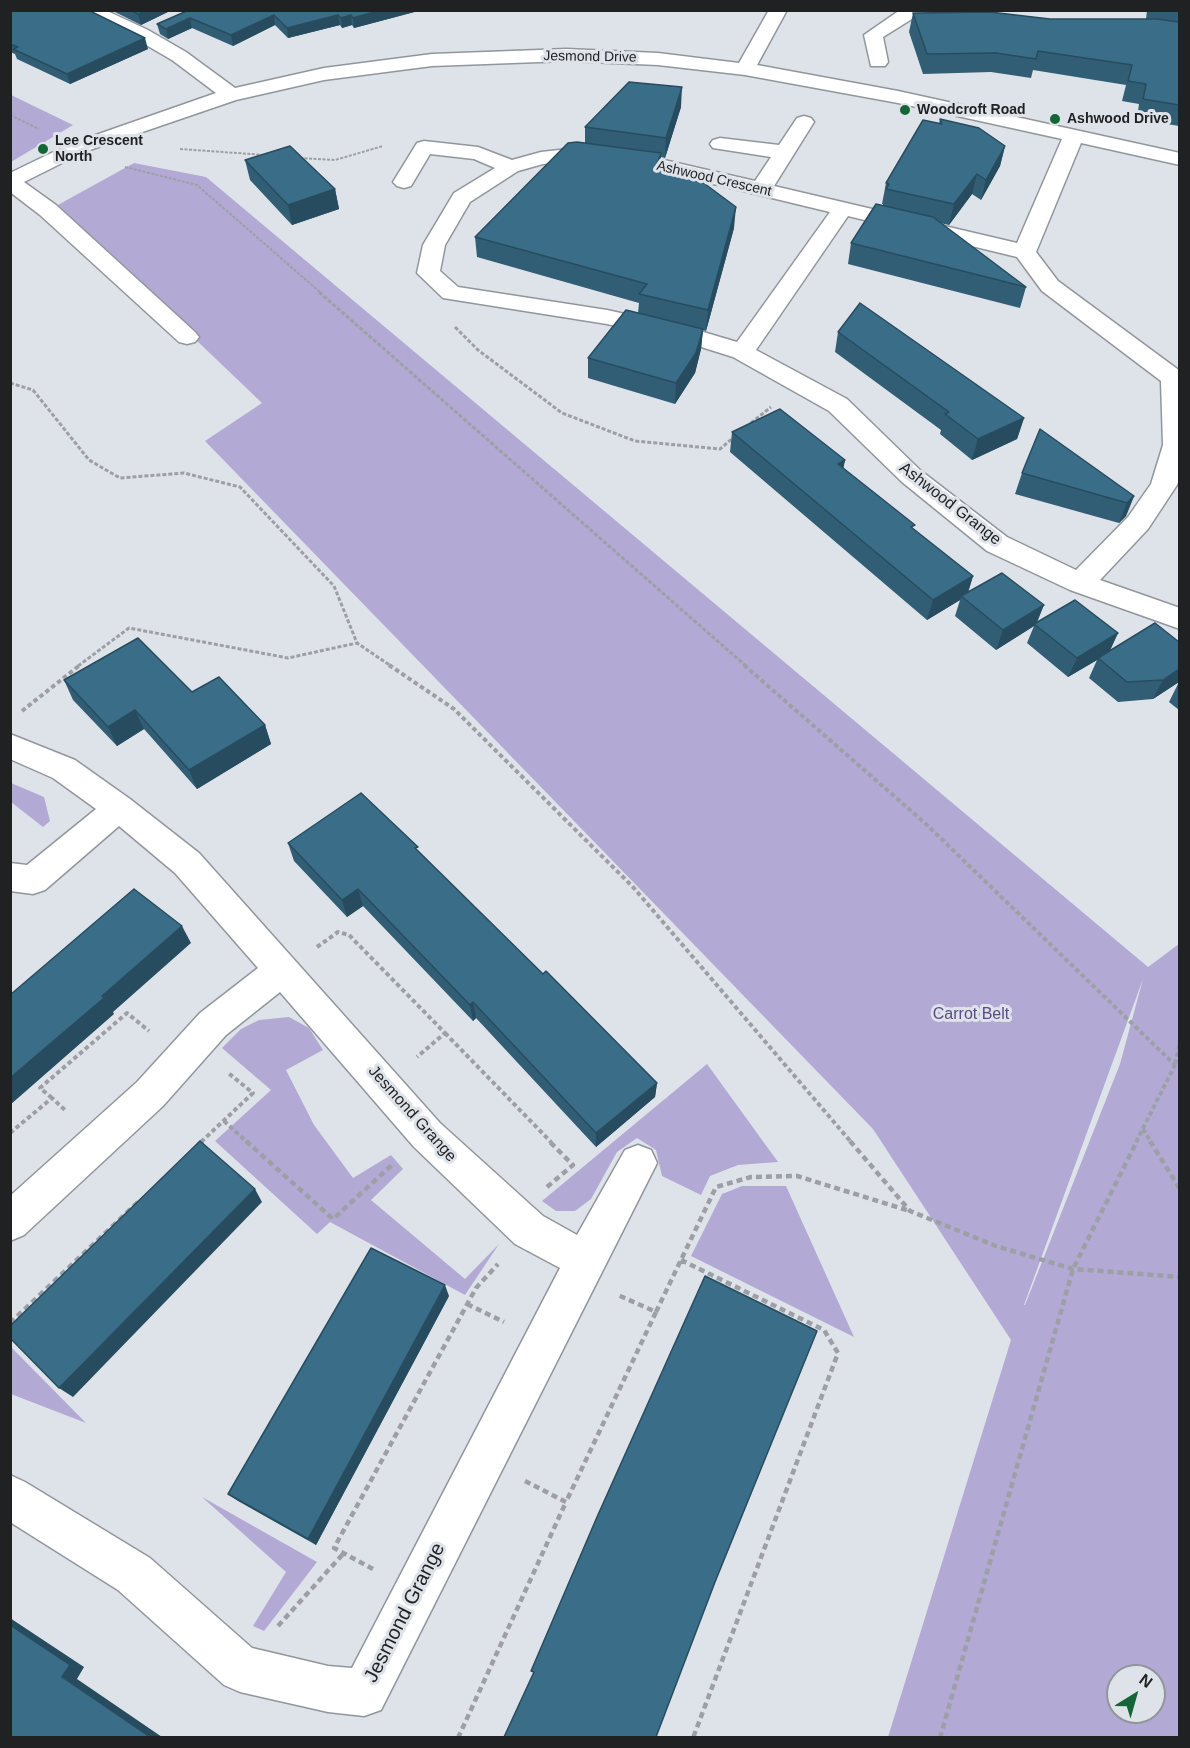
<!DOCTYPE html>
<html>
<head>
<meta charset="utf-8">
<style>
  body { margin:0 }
  #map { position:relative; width:1190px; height:1748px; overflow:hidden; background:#dee3e9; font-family:Arial,sans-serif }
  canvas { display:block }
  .frame { position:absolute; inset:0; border:12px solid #1f2123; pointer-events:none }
  .north { position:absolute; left:1106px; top:1664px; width:60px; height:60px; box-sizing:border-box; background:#dee3e9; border:2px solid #92959a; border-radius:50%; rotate:37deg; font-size:16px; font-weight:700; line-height:24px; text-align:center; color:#1f2123 }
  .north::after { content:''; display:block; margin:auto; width:21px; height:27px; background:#146636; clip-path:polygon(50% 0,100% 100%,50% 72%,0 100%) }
</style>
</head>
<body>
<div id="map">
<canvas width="1190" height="1748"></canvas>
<div class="frame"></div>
<div class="north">N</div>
</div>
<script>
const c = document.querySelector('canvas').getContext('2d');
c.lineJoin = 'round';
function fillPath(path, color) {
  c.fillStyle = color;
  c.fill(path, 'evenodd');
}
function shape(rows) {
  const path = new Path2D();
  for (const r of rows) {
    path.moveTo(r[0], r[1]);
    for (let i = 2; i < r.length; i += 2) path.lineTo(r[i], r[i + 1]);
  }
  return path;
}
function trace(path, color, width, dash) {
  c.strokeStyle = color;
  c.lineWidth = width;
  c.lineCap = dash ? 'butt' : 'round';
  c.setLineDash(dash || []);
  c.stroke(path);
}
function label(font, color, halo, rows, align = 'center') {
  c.font = font + ' Arial,sans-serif';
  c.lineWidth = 6;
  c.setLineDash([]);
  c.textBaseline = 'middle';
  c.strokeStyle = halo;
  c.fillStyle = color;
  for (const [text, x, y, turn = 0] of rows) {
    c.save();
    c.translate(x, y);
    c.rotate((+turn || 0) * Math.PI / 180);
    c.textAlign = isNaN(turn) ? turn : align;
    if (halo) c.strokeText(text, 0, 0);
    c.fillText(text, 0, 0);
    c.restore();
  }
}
fillPath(shape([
  [11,95,73,125,11,162],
  [134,163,206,177,1148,967,1179,944,1179,1737,888,1737,1011,1340,873,1129,205,441,262,403,56,206],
  [1143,979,1120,1064,1025,1305,1024,1305],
  [1118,1676,1154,1676,1154,1712,1118,1712],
  [11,783,44,797,50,821,43,827,11,802],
  [289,1017,309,1028,323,1050,286,1070,314,1125,353,1178,391,1155,403,1169,371,1200,465,1279,499,1244,465,1295,330,1222,317,1234,215,1141,271,1090,222,1048,241,1029,259,1020],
  [707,1064,778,1162,738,1165,710,1176,701,1195,662,1176,656,1150,637,1138,617,1152,591,1199,575,1211,556,1211,542,1201],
  [742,1186,786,1186,854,1337,691,1256,722,1194],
  [11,1347,86,1423,11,1394],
  [202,1497,317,1562,264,1631,253,1626,286,1572]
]), '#b2a9d5');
const minor = shape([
  [80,10,105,10,148,30,186,52,235,88,324,68,432,54,566,49,658,53,739,63,769,10,787,10,757,65,898,91,1180,153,1180,165,1081,143,1036,252,1058,281,1180,371,1180,477,1177,485,1148,529,1100,580,1180,608,1180,629,1070,590,987,551,902,482,829,411,733,357,679,340,607,324,443,298,417,273,423,245,454,193,495,168,474,159,430,154,411,186,404,188,397,186,393,182,417,143,424,141,478,147,512,160,541,152,577,148,664,160,755,181,771,157,713,148,710,144,713,140,720,138,779,145,797,118,804,116,811,118,814,122,774,186,1017,243,1062,139,898,103,745,75,658,65,566,61,432,66,324,80,236,100,84,152,24,182,56,205,195,332,199,337,195,342,187,344,179,342,40,215,10,192,10,173,70,144,216,93,172,60,134,38,83,14,80,10],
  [577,160,664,172,830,212,737,342,693,329,607,310,458,287,440,271,445,245,470,202,518,171,543,164,577,160],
  [848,216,1017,257,1042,291,1161,381,1163,445,1151,484,1128,517,1076,570,1007,537,920,470,847,399,756,350,848,216],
  [900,10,953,10,987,18,989,22,987,26,980,28,920,14,883,37,888,62,885,66,871,66,864,35,900,10],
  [10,734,75,760,130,799,199,853,440,1123,543,1216,577,1235,625,1150,638,1145,651,1150,657,1163,381,1710,364,1716,328,1712,240,1692,224,1685,118,1590,10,1522,10,1475,25,1482,150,1558,252,1648,328,1666,352,1668,560,1268,515,1244,414,1147,280,992,226,1035,163,1106,24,1235,10,1241,10,1196,137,1082,200,1013,258,968,175,873,119,826,45,890,33,894,10,891,10,863,27,865,96,809,53,778,10,759,10,734]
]);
trace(minor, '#91969c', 3);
trace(shape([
  [10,115,39,129],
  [180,149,265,155],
  [300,158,335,160,383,146],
  [125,167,197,185,321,293]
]), '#9ca0a5', 2, [3, 1.5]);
trace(shape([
  [319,292,746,666],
  [455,327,478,350,562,413,635,441,720,449,734,437],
  [10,383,33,390,89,460,120,478,184,473,240,487,334,586,357,643,391,666],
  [751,423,771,407],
  [78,666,129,628,288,658,357,643]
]), '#9ca0a5', 3, [4, 2]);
trace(shape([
  [389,665,454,709,633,887,851,1142],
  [744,665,926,824,1175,1065],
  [22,711,80,665],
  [317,947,338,932,349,935,445,1033,417,1057],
  [445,1033,551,1142],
  [1175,1064,1180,1043],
  [52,1098,40,1088,127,1013,149,1031],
  [224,1121,247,1142],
  [1143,1129,1151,1142],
  [10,1133,52,1098,66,1111],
  [201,1142,253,1093,227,1072],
  [1136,1142,1175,1065,1180,1061]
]), '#9ca0a5', 4, [4.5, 3]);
trace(shape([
  [246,1141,333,1219,394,1163],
  [850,1141,910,1211,996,1246,1073,1269,1180,1277],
  [1150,1141,1180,1189],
  [198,1145,203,1141],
  [547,1187,573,1165,549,1141],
  [681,1260,824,1330,838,1353,693,1738],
  [467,1304,504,1322],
  [656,1312,716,1187,751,1177,797,1176,910,1211],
  [10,1323,138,1202],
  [525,1481,566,1502,656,1312,618,1295],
  [373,1569,334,1548,476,1288,498,1264],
  [278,1626,343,1554],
  [458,1738,566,1502],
  [940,1738,1073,1269,1137,1141]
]), '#9ca0a5', 4.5, [6, 4]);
fillPath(minor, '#fff');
fillPath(shape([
  [10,10,148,49,70,84,17,59,15,54,10,52],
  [111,10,172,10,141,25],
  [189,10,422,10,354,28,352,25,342,28,340,25,288,38,275,25,233,46,192,28,168,39,160,34,157,24],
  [1147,10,1179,10,1179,126,1137,119,1139,104,1122,101,1126,85,1033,70,1031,78,991,72,923,74,909,32,913,13,1050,19,1146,19],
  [681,107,665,158,661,157,660,168,734,228,706,331,703,330,701,349,695,373,675,404,588,378,588,358,638,313,639,303,477,257,475,237,585,143,585,127],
  [940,119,1005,146,1000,166,981,200,972,194,949,225,940,223,1026,287,1020,308,848,264,851,243,883,205,883,204,882,204,886,183,939,124],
  [245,160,335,189,339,209,292,225,250,180],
  [838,332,1024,418,1017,439,972,460,940,434,941,430,835,352],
  [732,432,845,460,843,468,914,530,973,576,968,592,1037,622,1118,633,1109,651,1179,682,1153,699,1118,702,1089,678,1097,660,1068,677,1027,643,1034,626,996,650,955,616,960,600,927,620,730,452],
  [1022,473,1134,496,1126,516,1119,523,1015,494],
  [64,680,192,692,265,725,271,744,197,789,144,729,117,746,73,700],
  [1179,682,1179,710,1169,702],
  [288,843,419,852,543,974,657,1083,655,1097,596,1147,476,1018,473,1021,363,906,347,917,294,861],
  [449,1296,316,1545,238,1501,228,1494]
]), '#315e75');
fillPath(shape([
  [147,10,172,10,141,25,138,14],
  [381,10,422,10,354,28,353,18],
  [274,15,275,25,233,46,231,35],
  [338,15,340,25,288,38,287,28],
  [351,15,352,25,342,28,341,18],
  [190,18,192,28,168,39,166,29],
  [145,38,148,49,70,84,67,74],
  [682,87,681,107,665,158,666,138],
  [1005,146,1000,166,981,200,986,180],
  [661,153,660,174,656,167],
  [977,174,972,194,949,225,954,204],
  [335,189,339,209,292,225,288,205],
  [736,207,734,228,706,331,708,310],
  [703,329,701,349,695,373,675,404,676,383],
  [1024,418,1017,439,972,460,978,439],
  [845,460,841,481,838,464],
  [1134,496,1126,516,1119,523,1127,503],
  [973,576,967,596,961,596,960,600,927,620,933,600],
  [1044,605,1036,625,1034,624,1034,626,996,650,1003,630],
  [1118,633,1109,653,1068,677,1077,658],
  [1179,669,1179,682,1153,699,1163,680],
  [135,710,144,729,117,746,108,727],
  [265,725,271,744,197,789,189,770],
  [358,889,363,906,347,917,342,900],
  [182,926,191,943,113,1012,114,1014,10,1105,10,1078,102,996],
  [473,1002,476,1018,473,1021,470,1005],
  [657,1083,655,1097,596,1147,596,1133],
  [255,1189,262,1202,73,1397,59,1388],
  [445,1285,449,1296,316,1545,308,1539],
  [10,1618,84,1667,77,1679,162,1737,150,1737,62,1677,10,1625]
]), '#284c5f');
const building = shape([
  [10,10,88,10,145,38,67,74,13,49,18,47,10,44,10,10],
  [130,10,147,10,138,14,130,10],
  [189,10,381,10,353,18,351,15,341,18,338,15,287,28,274,15,231,35,190,18,166,29,157,24,189,10],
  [990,12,1050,19,1157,19,1179,22,1179,105,1143,99,1146,84,1128,81,1132,65,1038,51,1036,59,996,53,927,54,913,13,990,12],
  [629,82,682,87,666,138,585,127,629,82],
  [940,119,979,128,1005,146,986,180,977,174,954,204,886,189,889,184,886,183,923,120,942,124,940,119],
  [577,142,661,153,656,167,697,178,736,207,708,310,639,294,647,284,475,237,568,143,577,142],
  [290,146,335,189,288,205,245,160,290,146],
  [876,204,933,217,1026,287,851,243,876,204],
  [860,303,1024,418,978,439,945,414,949,412,838,332,860,303],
  [626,310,703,329,696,353,676,383,588,358,626,310],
  [780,409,845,460,838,464,915,525,911,527,973,576,933,600,732,432,780,409],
  [1040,429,1134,496,1127,503,1022,473,1040,429],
  [1002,573,1044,605,1003,630,961,596,1002,573],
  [1075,600,1118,633,1077,658,1034,624,1075,600],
  [1155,623,1179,642,1179,669,1163,680,1127,682,1098,658,1155,623],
  [138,638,192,692,219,677,265,725,189,770,135,710,108,727,64,680,138,638],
  [361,793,418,847,415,848,543,974,546,971,657,1083,596,1133,473,1002,470,1005,358,889,342,900,288,843,361,793],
  [134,889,182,926,102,996,104,998,10,1078,10,995,134,889],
  [200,1141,255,1189,59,1388,10,1338,10,1326,200,1141],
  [371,1248,445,1285,308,1539,228,1494,371,1248],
  [705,1276,817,1331,715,1582,656,1737,504,1737,534,1672,531,1671,597,1517,705,1276],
  [10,1625,70,1665,62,1677,150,1737,10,1737,10,1625]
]);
fillPath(building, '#396d88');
trace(building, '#284c5f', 1.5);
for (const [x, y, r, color] of [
  [905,110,6,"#146636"],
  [1055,119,6,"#146636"],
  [43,149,6,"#146636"]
]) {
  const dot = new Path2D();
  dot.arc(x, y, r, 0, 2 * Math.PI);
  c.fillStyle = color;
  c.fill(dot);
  trace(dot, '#dee3e9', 2);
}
label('14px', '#1f2123', '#dee3e9', [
  ["Jesmond Drive",590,57,1],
  ["Ashwood Crescent",714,179,13]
]);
label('bold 14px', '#1f2123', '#dee3e9', [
  ["Woodcroft Road",917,110],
  ["Ashwood Drive",1067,119],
  ["Lee Crescent",55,141],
  ["North",55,157]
], 'left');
label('16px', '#1f2123', '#dee3e9', [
  ["Ashwood Grange",950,504,38],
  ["Jesmond Grange",412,1114,48]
]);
label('16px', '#594988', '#dee3e9', [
  ["Carrot Belt",971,1015]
]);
label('20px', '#1f2123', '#dee3e9', [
  ["Jesmond Grange",405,1613,-63]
]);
</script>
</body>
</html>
